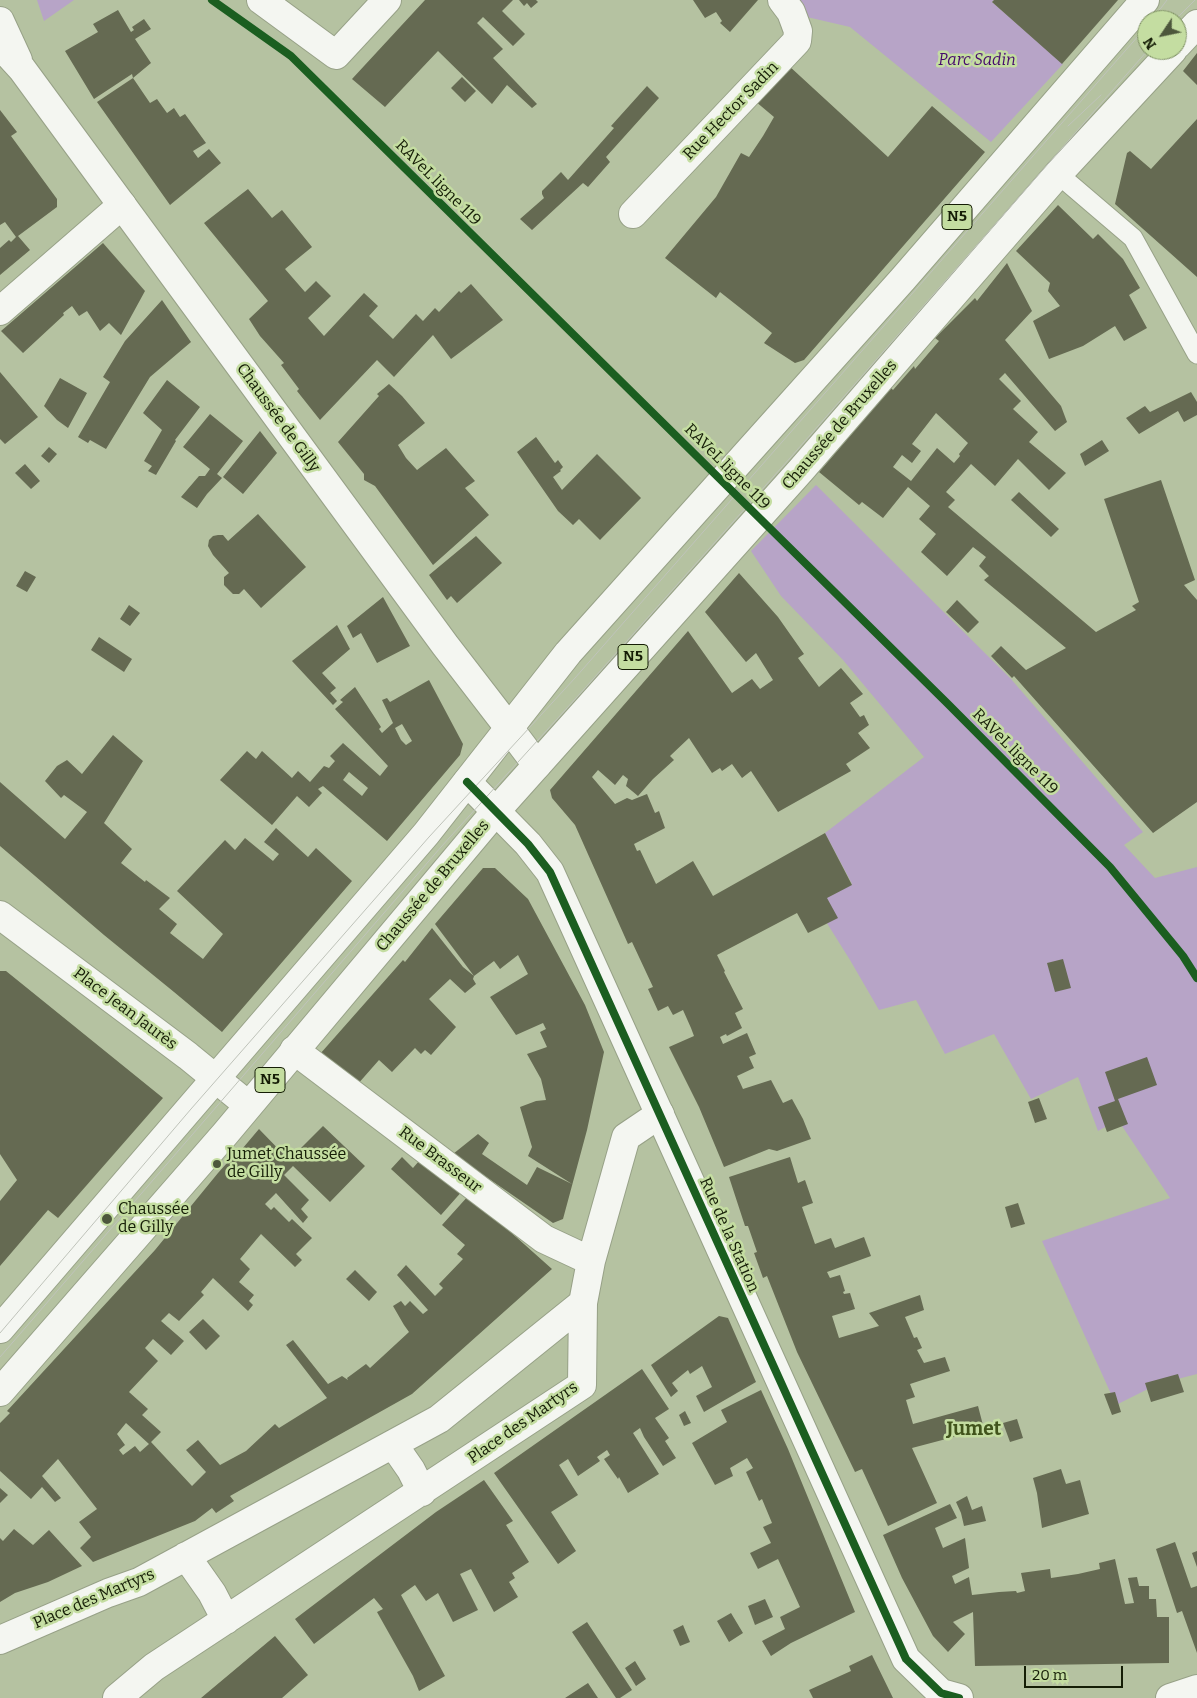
<!DOCTYPE html>
<html>
<head>
<meta charset="utf-8">
<style>
  body { margin:0 }
  #map { position:relative; width:1197px; height:1698px; overflow:hidden; background:#b5c2a1; font-family:Bitter,serif }
  canvas { display:block }
  .north { position:absolute; left:1137px; top:10px; width:50px; height:50px; box-sizing:border-box; background:#c4dda1; border:1px solid #7e9063; border-radius:50%; rotate:236deg; font-size:14px; font-weight:700; line-height:20px; text-align:center; color:#151d06 }
  .north::after { content:''; display:block; margin:auto; width:18px; height:22px; background:#4d573c; clip-path:polygon(50% 0,100% 100%,50% 72%,0 100%) }
  .scale { position:absolute; left:1024px; top:1666px; width:99px; height:22px; box-sizing:border-box; border:2px solid #151d06; border-top:0; padding-left:6px; font-size:15px; line-height:18px; white-space:nowrap; color:#151d06; -webkit-text-stroke:4px #c4dda1; paint-order:stroke }
</style>
</head>
<body>
<div id="map">
<canvas width="1197" height="1698"></canvas>
<div class="north">N</div>
<div class="scale">20 m</div>
</div>
<script>
const c = document.querySelector('canvas').getContext('2d');
c.lineJoin = 'round';
function fillPath(path, color) {
  c.fillStyle = color;
  c.fill(path, 'evenodd');
}
function shape(rows) {
  const path = new Path2D();
  for (const r of rows) {
    path.moveTo(r[0], r[1]);
    for (let i = 2; i < r.length; i += 2) path.lineTo(r[i], r[i + 1]);
  }
  return path;
}
function trace(path, color, width, dash) {
  c.strokeStyle = color;
  c.lineWidth = width;
  c.lineCap = dash ? 'butt' : 'round';
  c.setLineDash(dash || []);
  c.stroke(path);
}
function label(font, color, halo, rows, align = 'center') {
  c.font = font + ' Bitter,serif';
  c.lineWidth = 5;
  c.setLineDash([]);
  c.textBaseline = 'middle';
  c.strokeStyle = halo;
  c.fillStyle = color;
  for (const [text, x, y, turn = 0] of rows) {
    c.save();
    c.translate(x, y);
    c.rotate((+turn || 0) * Math.PI / 180);
    c.textAlign = isNaN(turn) ? turn : align;
    if (halo) c.strokeText(text, 0, 0);
    c.fillText(text, 0, 0);
    c.restore();
  }
}
fillPath(shape([
  [37,0,74,0,44,21],
  [794,0,994,0,992,2,1063,64,991,142,850,27,807,17],
  [816,485,1011,679,1143,832,1124,845,1155,878,1197,867,1197,1374,1158,1384,1116,1405,1042,1241,1170,1198,1118,1120,1098,1131,1078,1077,1031,1099,994,1034,945,1054,916,1000,879,1010,850,960,815,904,852,884,825,833,924,757,843,660,781,596,751,551]
]), '#b7a4c7');
fillPath(shape([
  [425,0,513,0,502,11,525,34,513,46,483,17,477,23,503,49,493,58,537,104,532,108,507,85,492,104,438,51,385,107,352,79],
  [519,0,536,0,538,2,531,8,527,3,524,6],
  [693,0,758,0,730,32,720,23,722,21,716,12,705,18],
  [994,0,1118,0,1062,64,992,2],
  [118,10,131,32,134,30,132,27,144,19,151,29,135,39,151,63,133,78,132,74,94,99,65,51,98,32,93,24],
  [1197,53,1197,85,1183,71],
  [788,65,888,157,932,106,985,152,804,360,795,363,764,343,772,333,720,292,716,298,665,258,716,197,741,153,749,157,763,136,774,117,755,101],
  [462,77,476,91,465,102,451,88],
  [133,78,150,103,157,99,167,113,174,108,180,117,185,114,206,143,193,151,198,158,209,149,221,163,170,205,97,102],
  [647,86,659,98,606,157,610,162,588,187,583,183,532,230,520,219,544,198,542,194,542,191,561,172,568,180,614,128,611,126],
  [0,110,17,132,11,136,57,199,57,207,18,236,30,250,0,275,0,248,9,240,11,242,16,237,5,222,0,225],
  [1197,119,1197,277,1115,204,1127,153,1130,151,1151,169],
  [248,189,272,218,282,210,312,247,285,269,305,292,316,281,331,296,308,318,324,336,364,293,378,306,369,316,393,339,416,314,423,321,435,308,439,312,459,291,461,293,471,284,503,320,451,359,433,335,394,377,377,360,320,420,297,391,299,389,281,365,284,363,260,336,249,319,268,301,204,223],
  [1058,205,1093,239,1098,234,1123,259,1140,288,1129,295,1147,328,1124,341,1115,326,1083,346,1049,359,1033,321,1060,306,1048,291,1050,283,1016,251],
  [103,243,145,291,121,335,109,323,100,331,87,311,79,316,72,306,63,313,64,315,23,353,1,331],
  [1007,263,1032,311,1005,340,1061,406,1067,422,1055,431,1005,373,999,379,1021,401,1013,409,1038,432,1029,442,1066,473,1049,490,1018,459,995,486,971,464,946,492,955,500,948,507,1096,632,1136,610,1132,606,1139,602,1104,499,1161,480,1195,580,1184,585,1197,600,1197,802,1153,833,1014,676,1012,678,991,656,1001,646,1026,670,1066,648,984,580,989,576,979,566,986,557,973,547,947,576,921,552,936,534,919,519,930,506,908,487,883,518,862,502,859,505,819,472,891,388,893,390,914,366,915,369,939,341,935,338,975,298,977,301],
  [936,413,968,443,959,454,960,456,954,463,937,448,911,481,893,467,902,455,912,463,921,451,912,444],
  [162,300,191,342,150,377,106,449,90,440,88,443,78,437,110,382,103,377,125,341],
  [0,372,38,417,5,444,0,439],
  [60,378,87,393,68,428,57,420,44,406],
  [167,380,200,407,175,440,176,441,156,475,148,471,152,466,144,461,162,430,143,413],
  [389,384,402,396,425,423,398,445,406,458,417,470,446,448,475,481,465,488,489,515,433,565,375,486,364,480,364,474,338,442,379,396,377,394],
  [1191,392,1197,402,1197,415,1184,422,1178,411,1139,434,1126,418,1145,406,1150,412],
  [210,414,243,441,217,474,222,478,207,494,197,508,181,497,199,476,205,476,210,469,183,447],
  [260,431,277,453,243,494,223,477],
  [536,437,555,463,558,460,563,467,560,470,561,471,553,477,562,490,597,454,641,498,600,540,579,519,573,525,558,511,517,452],
  [1102,440,1109,451,1085,466,1080,454],
  [49,447,57,454,49,463,41,456],
  [25,464,40,481,31,489,15,473],
  [1019,492,1059,529,1051,537,1011,500],
  [258,514,306,567,261,608,244,589,239,594,233,594,224,585,224,577,229,573,213,555,208,546,209,540,213,536,218,535,223,535,228,541],
  [476,536,502,563,457,603,451,596,447,600,429,575],
  [25,571,36,577,27,592,16,586],
  [739,573,778,617,804,654,798,658,819,687,841,668,863,694,850,703,860,717,864,715,869,725,858,733,870,748,846,764,851,771,778,812,751,771,742,778,732,764,722,771,720,768,712,773,689,738,670,756,674,760,653,779,638,796,626,786,628,779,623,775,615,785,598,770,592,777,615,804,627,798,632,800,647,794,655,813,659,811,665,828,634,844,637,851,640,850,656,884,693,861,713,896,825,833,852,885,827,898,838,918,808,933,797,913,717,955,725,971,724,972,743,1009,735,1013,742,1028,727,1036,726,1034,720,1037,723,1044,747,1033,756,1054,749,1057,754,1068,737,1076,743,1089,771,1080,783,1103,792,1099,803,1119,811,1139,777,1151,769,1149,724,1167,699,1107,669,1047,694,1036,691,1028,683,1010,673,1015,668,1006,658,1011,648,989,653,987,632,942,628,944,575,825,552,798,550,790,688,631,732,693,752,679,760,689,773,680,756,653,746,662,705,612],
  [383,597,410,646,377,663,361,633,353,638,347,626],
  [957,600,979,622,968,633,946,612],
  [129,605,140,613,130,626,120,619],
  [337,625,350,649,322,673,336,688,330,693,337,701,333,705,292,661],
  [99,637,132,659,124,672,91,650],
  [429,680,463,744,460,755,387,841,323,786,318,789,322,793,309,807,297,796,272,825,220,780,247,751,256,759,262,751,292,778,298,771,310,782,324,766,329,768,335,761,330,756,343,743,380,776,388,766,335,709,343,702,340,700,355,687,381,727,379,729,382,733,393,723,382,700,387,698,390,702],
  [402,724,412,741,406,745,401,740,395,728],
  [349,772,368,788,362,796,343,780],
  [113,735,143,761,104,823,132,849,121,863,145,882,146,880,170,898,159,909,177,924,170,933,203,959,223,934,177,891,225,840,235,850,245,838,273,861,279,854,264,842,276,828,308,857,316,848,352,881,222,1032,174,992,104,935,0,846,0,782,65,839,87,812,64,795,61,798,45,781,57,766,67,760,82,774],
  [483,868,495,868,528,899,585,1005,604,1052,587,1130,563,1219,553,1223,453,1154,478,1134,489,1143,482,1154,527,1185,537,1167,572,1184,528,1156,532,1147,520,1107,536,1101,546,1100,541,1079,527,1054,547,1047,540,1032,546,1029,543,1023,516,1035,490,997,528,974,518,955,500,969,494,961,474,976,473,979,476,984,465,993,450,979,429,999,456,1027,431,1055,425,1050,421,1054,415,1048,392,1072,379,1060,357,1085,320,1054,403,960,405,962,432,928,463,967,474,976,435,924],
  [1063,959,1071,988,1055,992,1047,963],
  [0,971,6,971,32,992,163,1098,58,1218,48,1210,0,1266,0,1201,17,1180,0,1154],
  [1147,1057,1157,1085,1118,1099,1128,1124,1107,1132,1098,1107,1115,1101,1105,1072],
  [1039,1098,1047,1119,1035,1123,1028,1102],
  [323,1126,365,1166,330,1202,293,1166,284,1175,309,1200,301,1209,308,1217,303,1223,276,1193,265,1204,271,1210,274,1207,289,1222,292,1219,312,1238,296,1254,302,1260,295,1267,261,1234,240,1259,250,1269,239,1282,254,1295,249,1301,253,1305,248,1311,213,1278,201,1292,204,1295,179,1321,169,1313,161,1321,184,1341,171,1355,153,1339,145,1348,158,1361,129,1392,148,1409,142,1415,161,1432,151,1442,192,1486,206,1472,186,1450,198,1440,220,1465,246,1451,275,1424,279,1428,327,1398,286,1345,293,1340,328,1384,342,1376,348,1380,347,1378,366,1364,370,1368,409,1332,404,1325,393,1306,401,1301,405,1306,410,1301,423,1314,428,1310,397,1275,406,1265,435,1296,443,1288,439,1284,463,1259,457,1254,465,1245,442,1225,469,1195,552,1269,412,1394,230,1496,234,1501,216,1513,212,1508,195,1521,93,1562,80,1548,91,1537,79,1522,97,1509,58,1459,42,1476,61,1498,55,1502,42,1487,31,1499,0,1471,0,1423,10,1413,7,1411,155,1250,218,1173,236,1153,237,1155,259,1129,289,1160],
  [126,1423,149,1444,140,1452,135,1446,123,1455,119,1450,125,1445,117,1434],
  [425,1154,464,1189,441,1215,391,1169,402,1157,413,1168],
  [790,1157,798,1183,805,1180,813,1203,802,1207,815,1244,831,1238,835,1248,864,1237,871,1256,827,1272,830,1278,840,1275,845,1291,843,1292,844,1294,850,1293,855,1309,832,1316,839,1338,879,1326,869,1313,920,1295,924,1310,905,1317,914,1338,917,1337,922,1348,917,1350,924,1363,945,1357,950,1371,910,1384,915,1397,906,1400,913,1424,978,1406,984,1429,912,1448,937,1503,888,1526,862,1469,855,1472,797,1352,767,1276,763,1278,754,1253,757,1252,748,1226,745,1226,729,1177],
  [1018,1203,1025,1224,1011,1228,1005,1207],
  [355,1270,377,1292,369,1301,346,1279],
  [719,1316,728,1318,756,1382,704,1412,696,1396,712,1387,702,1366,690,1374,688,1370,672,1383,678,1391,671,1397,651,1365],
  [203,1319,220,1336,206,1350,189,1332],
  [642,1369,669,1409,655,1418,669,1438,665,1441,676,1458,663,1466,644,1437,640,1428,633,1433,659,1474,628,1493,619,1477,618,1479,604,1459,610,1455,607,1450,597,1457,600,1461,578,1476,568,1459,559,1465,578,1495,551,1512,576,1551,558,1564,494,1473],
  [1178,1374,1184,1392,1151,1402,1145,1383],
  [761,1390,788,1449,855,1612,791,1643,771,1656,762,1641,785,1629,780,1617,800,1607,778,1559,758,1569,750,1553,771,1543,763,1527,772,1523,762,1499,759,1501,746,1472,753,1468,747,1458,730,1468,733,1476,715,1485,692,1443,727,1422,721,1410],
  [1115,1392,1121,1412,1112,1415,1104,1394],
  [685,1411,691,1423,684,1426,679,1415],
  [1017,1419,1023,1438,1010,1442,1003,1423],
  [1061,1469,1066,1484,1080,1480,1089,1514,1042,1528,1037,1493,1033,1478],
  [484,1480,513,1521,506,1525,529,1562,512,1573,515,1578,509,1582,518,1597,494,1612,471,1569,460,1574,478,1610,453,1622,438,1593,426,1601,415,1585,401,1595,445,1676,419,1691,413,1676,377,1612,383,1609,374,1598,314,1644,295,1619,436,1512],
  [0,1488,8,1495,0,1503],
  [967,1496,972,1510,982,1506,986,1521,964,1526,961,1513,956,1502],
  [950,1504,957,1518,935,1528,943,1548,965,1538,969,1568,952,1576,955,1584,969,1577,972,1595,999,1592,1016,1591,1017,1593,1025,1591,1021,1573,1050,1569,1051,1578,1078,1574,1100,1569,1099,1563,1115,1559,1125,1604,1134,1603,1128,1578,1137,1577,1139,1586,1149,1586,1149,1599,1156,1599,1157,1617,1169,1617,1169,1663,975,1666,973,1612,953,1622,965,1634,948,1652,933,1636,902,1578,883,1535],
  [14,1529,33,1545,49,1530,82,1566,48,1582,15,1593,0,1602,0,1538,3,1541],
  [1175,1542,1191,1588,1197,1586,1197,1653,1182,1611,1177,1613,1156,1549],
  [1197,1551,1197,1567,1192,1553],
  [765,1599,773,1617,755,1625,748,1606],
  [731,1613,743,1633,729,1642,717,1621],
  [587,1622,632,1690,620,1698,616,1698,572,1632],
  [683,1625,690,1642,680,1646,673,1630],
  [275,1636,308,1675,282,1698,201,1698],
  [872,1655,893,1698,813,1698,809,1690,851,1671,849,1666],
  [635,1661,646,1679,636,1686,625,1668],
  [588,1683,598,1698,565,1698]
]), '#656a52');
const service = shape([
  [1058,174,1133,238,1197,354]
]);
const minor = shape([
  [261,0,336,55,387,0],
  [633,214,797,41,798,31,794,20,791,12,782,0],
  [0,311,122,205],
  [509,728,537,765],
  [294,1050,544,1239,591,1261],
  [393,1444,411,1470,422,1492],
  [186,1556,212,1593,226,1620],
  [0,1640,108,1593,139,1582,439,1419,583,1303,591,1261,626,1137,660,1114],
  [117,1698,154,1667,582,1385,583,1303],
  [1170,1698,1197,1689]
]);
const tertiary = shape([
  [0,21,18,60],
  [0,45,22,69,445,645,509,728],
  [467,782,528,844,550,872,906,1659,941,1693,959,1698],
  [0,915,188,1056,248,1105]
]);
const primary = shape([
  [1177,45,1197,24],
  [0,1329,426,834,568,653,903,279,1145,0],
  [0,1392,225,1134,496,811,801,470,1058,174,1173,50]
]);
trace(service, '#97a187', 21);
trace(minor, '#97a187', 30);
trace(tertiary, '#97a187', 30);
trace(primary, '#97a187', 30);
trace(service, '#f4f6f1', 19);
trace(minor, '#f4f6f1', 28);
trace(tertiary, '#f4f6f1', 28);
trace(primary, '#f4f6f1', 28);
trace(shape([
  [1152,20,1167,0],
  [1175,20,1195,0],
  [1068,126,1101,95],
  [0,1333,191,1109,429,837,575,678,1147,26],
  [0,1357,441,847,586,687,790,458,1148,50]
]), '#bfc3ba', 1);
trace(shape([
  [212,0,291,56,947,703,1110,867,1183,956,1197,978],
  [467,782,528,844,550,872,906,1659,941,1693,959,1698]
]), '#1b5e20', 8);
for (const [x, y, r, color] of [
  [217,1164,5,"#4d573c"],
  [107,1219,6,"#4d573c"]
]) {
  const dot = new Path2D();
  dot.arc(x, y, r, 0, 2 * Math.PI);
  c.fillStyle = color;
  c.fill(dot);
  trace(dot, '#c4dda1', 2);
}
for (const [x, y, w] of [
  [957,217,30],
  [633,657,30],
  [270,1080,30]
]) {
  const box = new Path2D();
  box.roundRect(x - w / 2, y - 12.5, w, 25, 4);
  c.fillStyle = '#c4dda1';
  c.fill(box);
  trace(box, '#151d06', 1);
}
label('bold 15px', '#151d06', null, [
  ["N5",957,217],
  ["N5",633,657],
  ["N5",270,1080]
]);
label('italic 16px', '#46096d', '#c4dda1', [
  ["Parc Sadin",977,61]
]);
label('16px', '#151d06', '#c4dda1', [
  ["Rue Hector Sadin",731,111,-46],
  ["RAVeL ligne 119",438,183,45],
  ["Chaussée de Gilly",278,418,54],
  ["Chaussée de Bruxelles",840,425,-49],
  ["RAVeL ligne 119",727,467,45],
  ["RAVeL ligne 119",1015,752,45],
  ["Chaussée de Bruxelles",433,886,-50],
  ["Place Jean Jaurès",125,1009,37],
  ["Rue Brasseur",440,1160,37],
  ["Rue de la Station",729,1235,66],
  ["Place des Martyrs",523,1423,-35],
  ["Place des Martyrs",94,1599,-23]
]);
label('16px', '#151d06', '#c4dda1', [
  ["Jumet Chaussée",227,1155],
  ["de Gilly",227,1173],
  ["Chaussée",118,1210],
  ["de Gilly",118,1228]
], 'left');
label('bold 19px', '#41541c', '#c4dda1', [
  ["Jumet",974,1430]
]);
</script>
</body>
</html>
